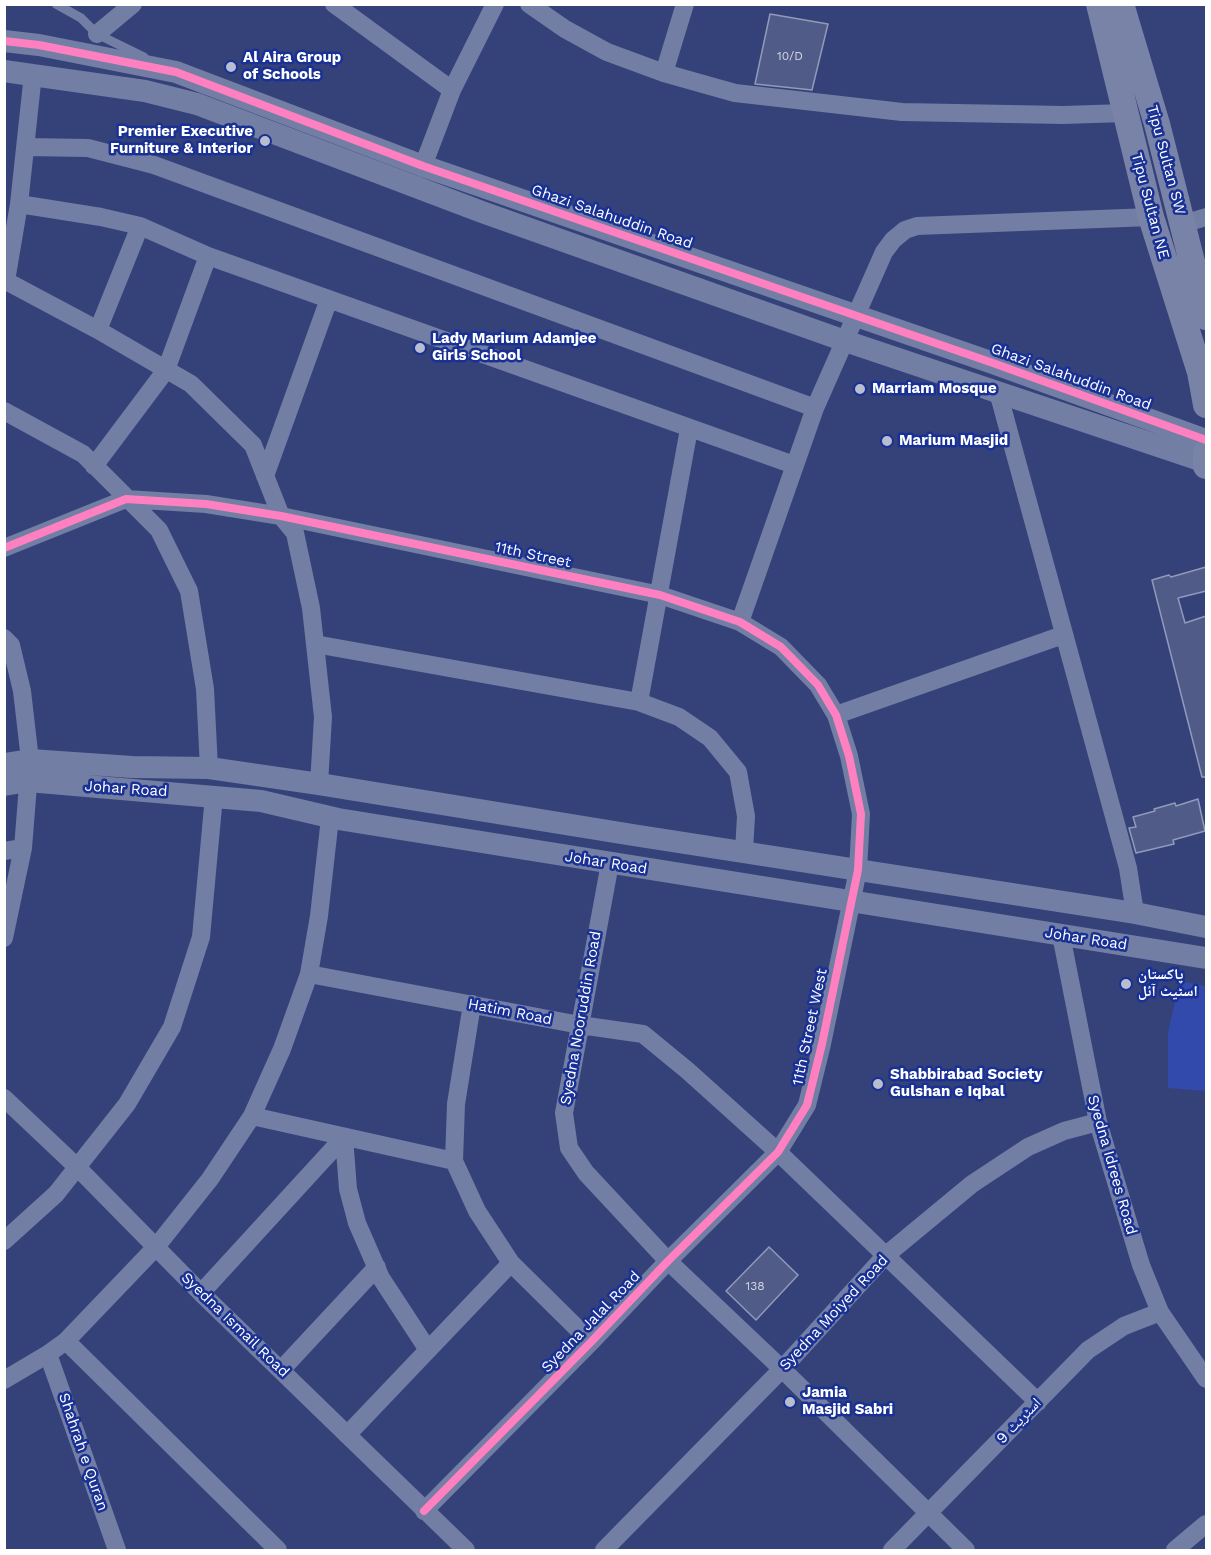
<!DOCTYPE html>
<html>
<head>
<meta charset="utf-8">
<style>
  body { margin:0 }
  #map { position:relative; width:1211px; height:1555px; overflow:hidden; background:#354279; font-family:"Work Sans",sans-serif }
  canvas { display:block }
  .frame { position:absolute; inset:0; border:6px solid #fff; pointer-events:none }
</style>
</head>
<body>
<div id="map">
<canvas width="1211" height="1555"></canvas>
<div class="frame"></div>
</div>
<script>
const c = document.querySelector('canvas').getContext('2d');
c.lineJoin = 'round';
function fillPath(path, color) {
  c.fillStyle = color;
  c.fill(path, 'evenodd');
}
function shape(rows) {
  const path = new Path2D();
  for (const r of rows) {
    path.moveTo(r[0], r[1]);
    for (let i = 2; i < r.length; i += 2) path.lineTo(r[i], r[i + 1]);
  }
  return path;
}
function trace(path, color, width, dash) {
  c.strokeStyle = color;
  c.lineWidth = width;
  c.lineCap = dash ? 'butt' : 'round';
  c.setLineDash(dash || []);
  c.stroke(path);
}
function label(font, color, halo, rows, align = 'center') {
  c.font = font + ' "Work Sans","Noto Naskh Arabic",sans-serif';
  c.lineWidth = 5;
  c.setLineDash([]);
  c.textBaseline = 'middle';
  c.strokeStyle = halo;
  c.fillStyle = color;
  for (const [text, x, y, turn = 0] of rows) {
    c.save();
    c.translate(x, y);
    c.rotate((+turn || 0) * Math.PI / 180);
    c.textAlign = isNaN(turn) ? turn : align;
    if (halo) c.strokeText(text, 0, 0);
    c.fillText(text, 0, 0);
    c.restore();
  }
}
fillPath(shape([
  [1180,981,1206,986,1206,1091,1168,1088,1168,1032]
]), '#314aac');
const building = shape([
  [770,14,828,24,812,90,755,84,770,14],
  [1206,567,1206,591,1178,598,1185,623,1206,616,1206,777,1202,777,1152,580,1169,575,1171,577,1206,567],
  [1198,799,1205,831,1173,840,1174,844,1136,853,1129,828,1136,827,1133,817,1155,811,1154,809,1175,803,1176,806,1198,799],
  [769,1247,798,1275,756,1320,726,1291,769,1247]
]);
fillPath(building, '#505b87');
trace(building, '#929ab9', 1.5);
trace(shape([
  [56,4,81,18,97,34,144,57]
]), '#737ea4', 9);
trace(shape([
  [334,4,452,90],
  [529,4,565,29,607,52,664,73,735,93,902,112,1063,115,1125,113],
  [97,34,133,4],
  [664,73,685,4],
  [26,147,88,148,154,165,815,408],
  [423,166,452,90,495,4],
  [19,204,101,217,140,226,208,256,794,465],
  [1183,224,1206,217],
  [4,280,98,330,191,384,253,445,281,516,295,533,311,608,323,717,319,784],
  [6,281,19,204,33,74],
  [98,330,140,226],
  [998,392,1128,868,1135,913],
  [4,411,83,454,159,530,189,591,205,689,209,768],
  [94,466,166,370,208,256],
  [265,476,329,299],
  [4,548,126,499,206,504,281,516,660,595,740,622,781,647,818,685,836,715,849,756,861,814,858,870,822,1044,807,1105,778,1152,668,1261,591,1342,424,1511],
  [740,622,815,408,884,252,893,240,905,230,917,226,1151,217],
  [4,638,11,645,22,691,30,760,23,848,4,938],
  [315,644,639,702,679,717,710,738,738,772,746,816,744,851],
  [639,702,689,429],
  [836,715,1063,635],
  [4,851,23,848],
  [610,863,564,1113,569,1148,586,1173,668,1261,782,1369,966,1550],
  [1061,935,1098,1122,1141,1265,1160,1312,1206,1379],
  [309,974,580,1025,643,1034,688,1071,778,1152,1038,1402],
  [472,1004,456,1104,454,1161,477,1211,511,1263,591,1342],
  [4,1098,77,1167,201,1293,466,1550],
  [252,1116,454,1161],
  [344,1137,348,1189,357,1223,381,1278,428,1350],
  [4,1241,56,1194,127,1104,172,1027,201,937,214,796],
  [201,1293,344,1137],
  [66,1341,278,1550],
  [48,1354,117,1550],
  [281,1370,377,1267],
  [4,1380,48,1354,66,1341,156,1247,210,1179,252,1116,282,1049,309,974,319,916,330,818],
  [347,1435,511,1263],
  [604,1550,782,1369,885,1256,972,1184,1028,1147,1064,1131,1098,1122],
  [892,1550,1088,1350,1124,1326,1160,1312],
  [1175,1550,1206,1524]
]), '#737ea4', 18);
trace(shape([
  [4,41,39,45,176,72,423,166,993,363,1206,440],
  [4,71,145,91,197,104,482,212,845,341,1206,462],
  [4,764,30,760,132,767,209,768,319,784,633,835,1135,913,1206,927],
  [4,785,28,781,261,801,338,819,1206,958]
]), '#737ea4', 22);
trace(shape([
  [1099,4,1151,217,1200,372,1206,405],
  [1121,4,1157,124,1206,317],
  [1206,453,1206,466]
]), '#7983a8', 26);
trace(shape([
  [4,41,39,45,176,72,423,166,993,363,1206,440],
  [4,548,126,499,206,504,281,516,660,595,740,622,781,647,818,685,836,715,849,756,861,814,858,870,822,1044,807,1105,778,1152,668,1261,591,1342,424,1511]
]), '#ff80c0', 8);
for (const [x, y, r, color] of [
  [231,67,6,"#b8bdd0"],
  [265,141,6,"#b8bdd0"],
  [420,348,6,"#b8bdd0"],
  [860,389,6,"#b8bdd0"],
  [887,441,6,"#b8bdd0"],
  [1126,984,6,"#b8bdd0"],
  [878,1084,6,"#b8bdd0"],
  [790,1402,6,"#b8bdd0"]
]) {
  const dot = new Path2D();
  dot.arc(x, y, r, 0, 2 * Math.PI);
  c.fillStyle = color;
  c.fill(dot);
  trace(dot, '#193195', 2);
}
label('12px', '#d3d6e1', null, [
  ["10/D",790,56],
  ["138",755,1286]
]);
label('bold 15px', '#fff', '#193195', [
  ["Al Aira Group",243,58],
  ["of Schools",243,75],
  ["Premier Executive",253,132,"right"],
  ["Furniture & Interior",253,149,"right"],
  ["Lady Marium Adamjee",432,339],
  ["Girls School",432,356],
  ["Marriam Mosque",872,389],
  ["Marium Masjid",899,441],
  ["پاکستان",1138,975],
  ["اسٹیٹ آئل",1138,992],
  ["Shabbirabad Society",890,1075],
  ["Gulshan e Iqbal",890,1092],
  ["Jamia",802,1393],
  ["Masjid Sabri",802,1410]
], 'left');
label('15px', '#fff', '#193195', [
  ["Tipu Sultan SW",1166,160,75],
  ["Tipu Sultan NE",1150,206,75],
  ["Ghazi Salahuddin Road",612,217,19],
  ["Ghazi Salahuddin Road",1071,377,20],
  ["11th Street",533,555,12],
  ["Johar Road",126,789,4],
  ["Johar Road",606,863,9],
  ["Johar Road",1086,939,9],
  ["Hatim Road",510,1012,11],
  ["Syedna Nooruddin Road",581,1018,-80],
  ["11th Street West",810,1027,-78],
  ["Syedna Idrees Road",1112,1165,74],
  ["Syedna Moiyed Road",834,1313,-47],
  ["Syedna Jalal Road",591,1322,-46],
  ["Syedna Ismail Road",235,1325,44],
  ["اسٹریٹ 9",1019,1421,-46],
  ["Shahrah e Quran",83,1452,71]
]);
</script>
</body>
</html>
